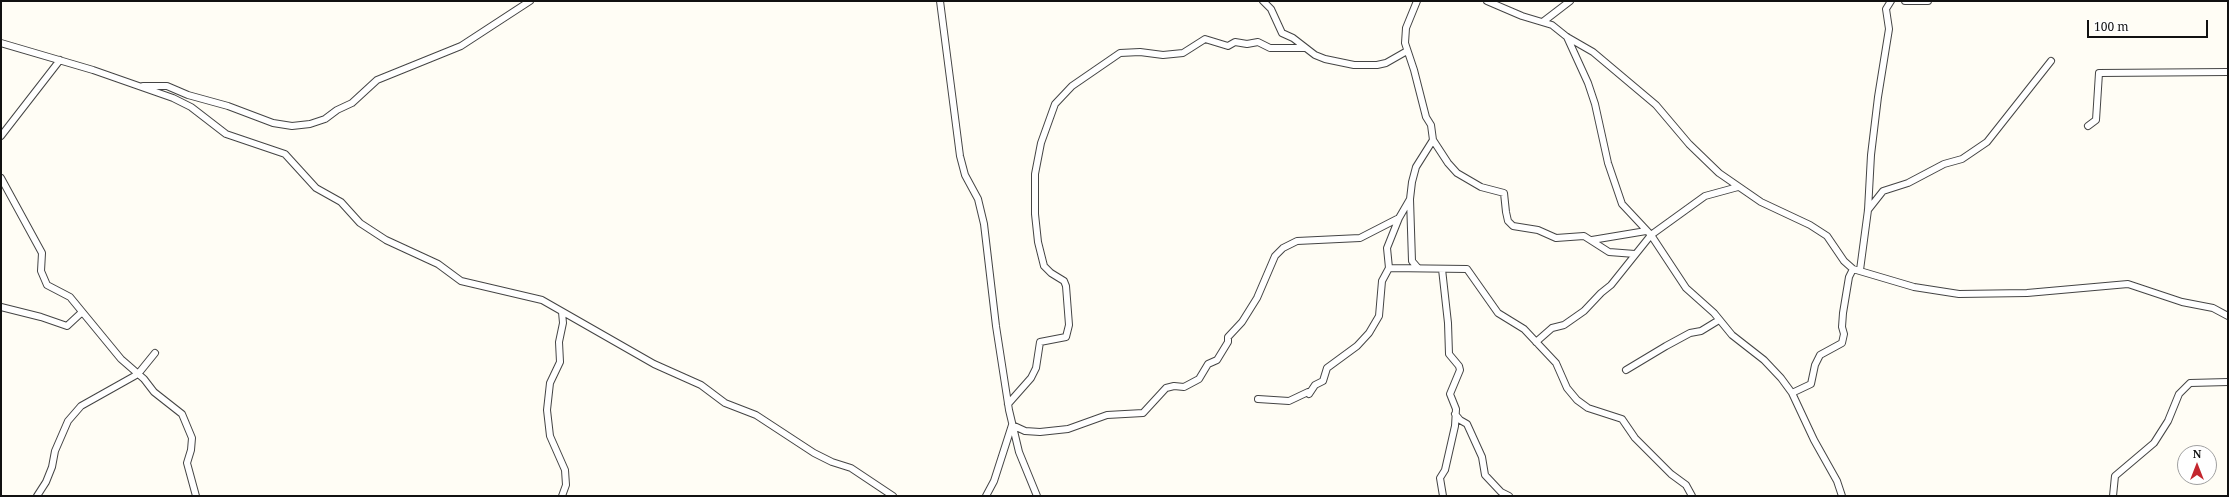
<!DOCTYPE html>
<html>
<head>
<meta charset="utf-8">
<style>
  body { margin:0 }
  #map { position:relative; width:2229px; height:497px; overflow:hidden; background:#fffdf5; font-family:"Noto Serif",serif }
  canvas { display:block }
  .frame { position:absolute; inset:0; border:2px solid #111; pointer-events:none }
  .north { position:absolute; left:2177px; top:445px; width:40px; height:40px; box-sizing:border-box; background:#fff; border:1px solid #a0a0a0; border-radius:50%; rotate:0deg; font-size:11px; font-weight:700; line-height:16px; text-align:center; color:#111 }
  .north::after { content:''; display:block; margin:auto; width:14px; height:18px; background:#c4262e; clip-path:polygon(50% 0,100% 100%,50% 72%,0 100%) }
  .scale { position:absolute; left:2087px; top:20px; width:121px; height:18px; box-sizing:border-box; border:2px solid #111; border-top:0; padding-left:5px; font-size:12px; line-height:14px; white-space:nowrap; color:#111; -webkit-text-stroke:3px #fff; paint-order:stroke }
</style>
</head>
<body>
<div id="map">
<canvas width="2229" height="497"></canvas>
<div class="frame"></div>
<div class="north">N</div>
<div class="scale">100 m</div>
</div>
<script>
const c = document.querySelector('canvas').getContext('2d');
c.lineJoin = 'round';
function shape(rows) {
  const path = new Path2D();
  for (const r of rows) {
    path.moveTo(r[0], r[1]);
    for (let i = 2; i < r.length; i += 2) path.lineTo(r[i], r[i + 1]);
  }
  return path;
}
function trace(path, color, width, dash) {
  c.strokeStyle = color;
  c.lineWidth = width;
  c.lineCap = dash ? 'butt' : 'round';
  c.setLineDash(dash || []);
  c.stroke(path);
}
const minor = shape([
  [940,1,960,156,965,175,978,199,984,224,996,326,1009,410,1019,452,1037,496],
  [1263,1,1271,9,1282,33,1293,38,1315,55,1325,59,1354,65,1377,65,1386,63,1407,51],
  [1417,1,1406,28,1405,43,1414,70,1426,117,1431,125,1433,140,1448,163,1457,173,1481,187,1504,193,1506,212,1508,221,1513,226,1538,230,1556,238,1584,236,1609,252,1635,254],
  [1487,1,1522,16,1552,25,1567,37,1593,52,1656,105,1689,144,1719,173,1761,202,1810,225,1827,236,1844,261,1853,269,1914,287,1959,294,2027,293,2128,284,2182,302,2213,308,2228,316],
  [1905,1,1928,1],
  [1544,21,1570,1],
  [1567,37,1588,83,1595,104,1608,163,1622,204,1651,235,1686,288,1714,313,1732,335,1764,360,1781,378,1792,393,1814,440,1837,481,1842,496],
  [1,43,93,70,173,98,191,107,226,134,285,154,316,188,341,202,360,223,386,240,438,264,461,281,542,300,654,364,701,385,725,403,756,415,814,453,832,462,851,468,893,496],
  [143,86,167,86,188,95,228,106,273,123,292,126,310,124,325,119,337,110,352,103,377,80,461,46,530,1],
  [2088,126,2096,120,2099,73,2228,72],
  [1,136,60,60],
  [1,178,42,253,41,271,47,285,70,297,121,359,144,379,154,392,182,414,192,438,191,450,187,463,196,496],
  [1410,199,1412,261,1418,268],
  [1868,210,1883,191,1908,183,1944,164,1962,159,1987,142,2051,61],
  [1592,240,1646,231],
  [1389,268,1467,269,1498,313,1524,329,1556,363,1567,388,1577,400,1588,408,1622,419,1635,438,1671,474,1686,485,1692,496],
  [1442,269,1448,323,1449,354,1459,366,1460,370,1450,394,1456,409,1455,426,1445,470,1440,478,1443,496],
  [1860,270,1868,210,1871,155,1878,97,1889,29,1886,9,1891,1],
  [1,307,41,317,67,326,81,313],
  [562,312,563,323,559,342,560,362,550,383,547,410,550,436,565,470,566,485,562,496],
  [1536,342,1552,328,1564,325,1584,311,1601,293,1611,285,1651,235,1705,196,1738,187],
  [1626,370,1666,346,1690,333,1701,331,1719,320],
  [1792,393,1811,384,1815,365,1820,355,1842,343,1844,334,1842,327,1843,313,1849,277,1853,269],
  [1258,399,1289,401,1308,392,1309,394,1315,385,1323,381,1327,368,1357,346,1369,333,1379,316,1382,281,1389,268,1387,248,1399,218],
  [1008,404,1031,378,1036,368,1040,342,1066,337,1069,325,1066,286,1064,281,1051,273,1044,266,1038,242,1035,214,1035,174,1041,143,1055,104,1072,86,1120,53,1140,52,1163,55,1183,53,1205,39,1228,46,1235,42,1247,44,1258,42,1270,48,1305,48],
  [1455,414,1460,420,1467,424,1482,457,1485,475,1501,492,1509,496],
  [37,496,46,482,52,467,55,451,68,421,81,406,138,374,155,353],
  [986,496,994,481,1012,425,1025,431,1040,432,1068,429,1107,415,1143,413,1166,388,1174,386,1184,387,1199,379,1208,364,1217,360,1228,342,1228,337,1242,322,1257,298,1275,256,1283,248,1297,241,1360,238,1399,218,1410,199,1412,182,1416,167,1433,140],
  [2113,496,2115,476,2154,443,2168,421,2179,394,2190,383,2228,382]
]);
trace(minor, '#444', 8);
trace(minor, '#fff', 6);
</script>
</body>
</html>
